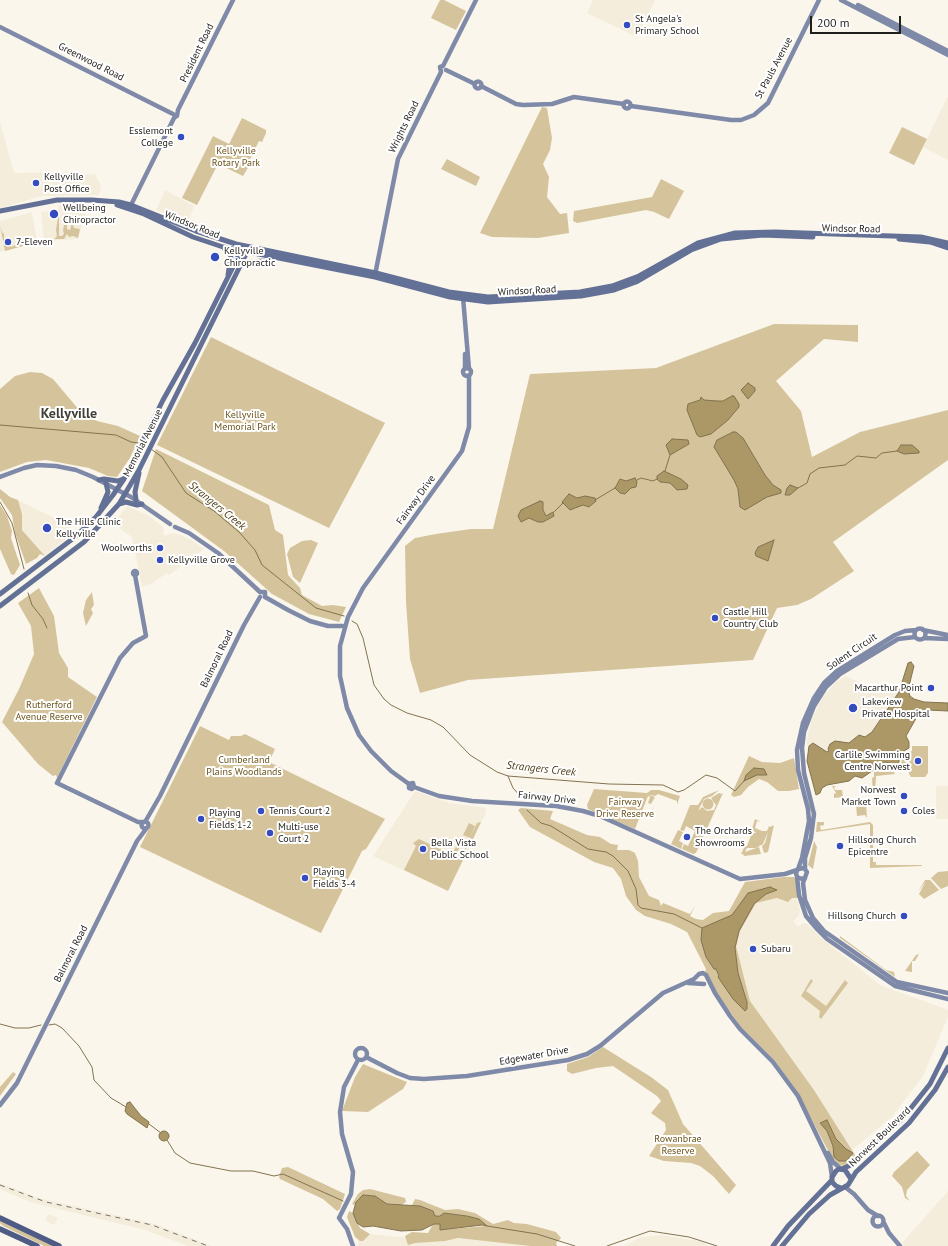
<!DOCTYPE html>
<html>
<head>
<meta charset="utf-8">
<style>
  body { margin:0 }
  #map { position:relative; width:948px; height:1246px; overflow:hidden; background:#fbf6ec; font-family:"PT Sans",sans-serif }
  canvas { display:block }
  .scale { position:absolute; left:810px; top:16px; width:91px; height:18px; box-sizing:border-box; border:2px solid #211f1b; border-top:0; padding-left:5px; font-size:12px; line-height:14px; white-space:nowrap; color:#211f1b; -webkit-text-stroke:3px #fff; paint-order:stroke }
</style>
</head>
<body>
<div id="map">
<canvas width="948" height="1246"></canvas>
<div class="scale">200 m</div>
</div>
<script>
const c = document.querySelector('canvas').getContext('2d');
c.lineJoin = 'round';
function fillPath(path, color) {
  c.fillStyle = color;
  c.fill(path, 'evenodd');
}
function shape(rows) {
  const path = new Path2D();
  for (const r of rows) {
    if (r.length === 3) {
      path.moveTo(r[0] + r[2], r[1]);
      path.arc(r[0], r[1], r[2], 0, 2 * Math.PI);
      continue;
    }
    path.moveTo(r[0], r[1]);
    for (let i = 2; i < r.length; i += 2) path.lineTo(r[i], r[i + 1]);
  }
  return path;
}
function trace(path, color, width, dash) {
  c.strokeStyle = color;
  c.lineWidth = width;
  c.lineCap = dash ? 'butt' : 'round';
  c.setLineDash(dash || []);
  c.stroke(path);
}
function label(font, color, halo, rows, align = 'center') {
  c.font = font + ' "PT Sans",sans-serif';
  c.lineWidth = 4;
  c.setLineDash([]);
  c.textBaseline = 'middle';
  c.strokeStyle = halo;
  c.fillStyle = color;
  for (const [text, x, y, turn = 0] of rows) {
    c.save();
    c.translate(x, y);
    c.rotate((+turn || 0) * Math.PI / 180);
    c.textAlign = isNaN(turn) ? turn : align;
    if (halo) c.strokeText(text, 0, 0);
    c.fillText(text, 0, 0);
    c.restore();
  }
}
fillPath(shape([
  [593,0,655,0,637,37,587,13],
  [948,96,948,160,923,147],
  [0,122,14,173,72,172,73,175,95,174,101,186,99,195,42,196,0,208],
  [165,190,194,206,188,223,156,210],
  [88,204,78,239,44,241,41,212,58,210,59,205],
  [32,212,37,242,0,252,0,221],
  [18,500,70,526,74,531,72,534,45,556,22,530,22,514],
  [127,506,149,516,163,527,164,536,172,533,180,535,193,541,204,549,169,575,167,573,151,584,142,587,132,537,113,524],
  [845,676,886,693,899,692,880,718,877,727,865,737,859,735,849,743,842,742,827,753,813,744,809,746,806,744,812,719,822,698,836,682],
  [936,786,948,786,948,819,936,819],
  [415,791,449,803,486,808,485,815,448,891,373,856],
  [777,898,788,902,792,898,797,899,800,910,799,916,793,921,798,927,803,923,808,924,820,937,880,985,948,1010,948,1017,923,1076,892,1117,852,1150,814,1090,750,1001,736,946,740,931,756,903],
  [0,1183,38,1198,155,1224,212,1246,188,1246,145,1230,30,1202,0,1189],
  [948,1191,948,1246,905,1246,902,1243],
  [48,1214,58,1218,54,1225,45,1220],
  [359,1233,411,1238,487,1239,546,1246,358,1246],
  [661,1235,704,1242,707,1246,625,1246,640,1237]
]), '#f4eddb');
fillPath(shape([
  [440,0,444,0,466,11,456,30,431,18],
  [542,107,547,108,552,138,550,150,543,164,549,177,547,197,560,214,567,213,569,233,538,238,492,237,480,233],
  [242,118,266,130,266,133,262,142,259,141,250,159,252,161,243,176,218,164,197,205,182,198,213,136,229,144],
  [902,127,927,139,914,165,889,153],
  [447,159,480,177,476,186,441,169],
  [661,179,684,191,669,219,654,212,646,210,577,223,573,221,574,211,652,197],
  [59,211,59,236,62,236,64,234,63,230,67,213,67,229,70,230,72,222,74,228,80,229,78,238,73,236,69,237,67,234,64,239,54,239,57,236,56,230],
  [0,225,2,232,4,234,4,243,11,247,22,242,23,246,5,251],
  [774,324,858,325,858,342,824,339,776,381,801,411,812,457,860,432,948,410,948,460,833,542,854,571,811,599,797,605,777,608,753,660,468,680,420,693,410,659,406,602,405,546,415,538,436,534,471,529,493,529,530,374,656,368],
  [211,337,385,423,329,528,157,445],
  [30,372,42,373,53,379,80,411,88,417,97,421,118,426,140,436,130,458,117,477,108,476,89,468,46,460,27,462,0,472,0,389,15,376],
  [156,449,269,505,275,530,283,535,288,575,300,588,302,595,322,606,333,605,346,607,339,622,309,614,272,594,224,551,142,491],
  [0,489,10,497,18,500,22,514,22,530,45,556,40,554,37,558,26,564,15,533,12,515,0,498],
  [0,505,7,516,12,531,11,538,20,565,14,575,11,574,0,549],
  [311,540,318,543,300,583,293,577,287,554,290,548,302,541],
  [39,588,54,616,59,653,68,668,68,677,97,697,57,778,56,775,53,776,38,764,2,722,19,689,34,654,31,626,18,603],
  [92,592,94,605,91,609,93,613,86,626,83,613,86,600],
  [200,726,229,740,231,736,241,736,245,734,275,749,269,762,385,819,366,849,362,851,321,933,140,847],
  [912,746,928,746,928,773,925,777,911,777,909,774,909,770,901,770,902,755,905,752,907,753,912,751],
  [749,756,762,762,780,763,794,758,799,789,789,791,778,791,767,782,759,779,748,787,741,795,734,797,731,795],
  [886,764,889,765,890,771,893,771,895,774,876,776,875,794,873,794,872,778,874,777,874,772],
  [832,786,837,786,834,787,835,790,842,790,843,797,834,798,834,794,836,793],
  [594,789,647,793,651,790,659,790,680,796,677,805,677,801,658,794,655,796,650,795,649,795,655,797,651,804,648,803,650,797,648,796,635,829,588,809,587,805],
  [719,790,712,796,704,799,698,811,702,807,707,811,714,810,716,805,711,798,719,793,721,794,723,793,696,853,693,854,682,849,684,844,688,846,695,831,686,826,684,831,680,830,690,805,698,805,703,797],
  [708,804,5.5],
  [866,803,867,818,865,815,857,816,856,805],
  [521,808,553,811,550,819,587,835,600,837,611,844,618,845,617,850,629,850,635,853,638,861,639,877,649,896,659,900,661,906,663,903,690,914,695,906,690,916,696,919,703,920,713,913,729,911,745,882,783,877,794,877,796,879,798,898,792,898,788,902,777,898,756,903,740,931,736,946,750,1001,814,1090,857,1158,850,1165,843,1166,838,1164,832,1158,796,1090,775,1061,740,1026,721,999,705,972,706,969,687,932,671,924,645,916,636,910,626,896,621,879,613,868,594,862,530,827,518,810],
  [755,819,761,822,757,821,755,828,762,831,767,831,769,826,770,827,774,825,768,852,764,853,762,846,765,843,768,832,763,844,756,848,747,848,745,852,759,847,761,854,744,856,743,854,741,854,745,846,747,846,752,833,756,833,752,829],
  [481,822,472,841,467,845,463,858,448,851,453,852,457,845,460,846,457,853,462,855,477,823],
  [817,822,824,822,824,825,820,826,821,830,870,822,873,825,873,862,876,862,876,865,922,865,922,866,870,868,870,824,816,832],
  [469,823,475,826,470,838,463,835],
  [678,830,683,832,679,841,683,843,681,849,671,844],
  [419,839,463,860,448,891,404,870,416,846,413,843],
  [814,841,817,847,813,869,808,865],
  [948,871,948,886,941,889,931,878,938,872],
  [925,880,930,880,939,890,924,899,919,894,926,881,918,892],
  [840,936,886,970,894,972,895,977,840,938],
  [919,954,915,961,912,961,912,972,905,971,916,955],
  [811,979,813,981,806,991,826,1006,845,980,848,983,821,1019,819,1017,820,1011,801,996],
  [603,1047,651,1077,668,1090,683,1124,736,1185,729,1194,713,1176,700,1166,691,1163,664,1161,649,1156,666,1130,665,1123,651,1113,661,1101,657,1096,613,1066,596,1068,572,1074,567,1071,567,1064,588,1057],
  [363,1064,407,1082,403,1089,368,1112,342,1111,355,1077],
  [13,1072,16,1074,0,1096,0,1087],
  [917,1151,930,1165,907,1190,906,1196,910,1201,905,1198,902,1187,892,1176,894,1172],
  [288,1167,345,1194,340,1209,337,1211,323,1199,280,1179,279,1177,282,1168],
  [370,1189,405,1198,406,1202,401,1205,387,1204,371,1195,358,1199,355,1205,352,1204,358,1194,363,1190],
  [415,1199,420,1200,445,1210,458,1209,475,1213,493,1224,508,1220,514,1223,527,1224,556,1232,561,1238,556,1243,557,1246,531,1246,458,1238,445,1241,415,1243,408,1245,405,1236,412,1232,428,1233,433,1224,440,1224,440,1230,486,1226,467,1216,453,1214,435,1216,433,1211,412,1205],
  [349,1211,353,1213,360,1228,370,1234,363,1241,360,1241,355,1237,347,1217],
  [0,1220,54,1246,44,1246,3,1226,0,1223]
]), '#d5c49b');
const water = shape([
  [748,383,755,388,755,391,748,399,741,390,748,383],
  [732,396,734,396,739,404,739,407,728,420,711,434,700,437,697,435,687,410,688,404,700,400,701,397,704,400,717,401,723,401,732,396],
  [733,432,736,432,743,438,765,475,773,485,781,490,781,493,767,497,745,510,740,507,738,489,734,480,714,447,717,440,733,432],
  [672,439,688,440,689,444,670,455,666,445,672,439],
  [901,445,912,445,919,451,919,453,904,454,897,451,901,445],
  [664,471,681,479,688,485,687,489,677,490,670,483,660,482,657,479,657,476,664,471],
  [635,478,637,482,636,487,631,488,625,494,620,493,615,488,620,479,626,481,635,478],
  [790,485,798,488,790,495,785,495,787,488,790,485],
  [569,494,577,498,585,496,595,498,596,501,589,507,583,505,570,510,562,502,569,494],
  [540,501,543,502,543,510,546,516,553,512,554,516,543,522,538,522,529,518,521,522,518,516,521,510,540,501],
  [774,540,768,561,756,556,755,553,758,547,774,540],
  [911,662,914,666,908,690,910,696,914,699,924,702,948,703,948,711,928,710,928,715,926,713,918,715,906,736,909,742,909,748,899,754,899,762,897,765,885,762,862,778,855,776,849,781,827,785,822,788,820,793,816,795,807,761,809,746,813,743,827,752,829,751,828,749,830,744,835,741,849,743,859,735,865,737,872,732,899,692,908,663,911,662],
  [754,768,764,769,767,775,757,775,744,781,746,775,754,768],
  [770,887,777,890,766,894,754,904,739,931,735,948,738,973,747,1002,747,1009,745,1011,733,999,718,977,719,976,716,969,714,969,706,957,701,940,702,928,732,915,748,893,770,887],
  [130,1102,141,1116,149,1122,147,1128,127,1114,125,1111,127,1103,130,1102],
  [827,1120,836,1139,846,1149,853,1153,846,1161,839,1161,834,1157,833,1146,827,1131,820,1123,827,1120],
  [164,1136,5],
  [363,1195,375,1196,387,1204,420,1206,433,1211,435,1216,440,1216,444,1213,467,1216,479,1219,487,1226,482,1225,440,1230,440,1224,434,1224,422,1230,401,1231,373,1226,363,1227,357,1223,353,1213,356,1202,363,1195]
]);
fillPath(water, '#ac9766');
trace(water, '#827350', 1);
trace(shape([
  [0,425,116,435,131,442,139,443],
  [151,449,162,457,186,493,214,511,239,532,255,550,262,565,316,608,344,616],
  [665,471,670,455],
  [637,480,641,478,653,481,657,479],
  [798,488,807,483,810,474,819,468,845,465,857,456,876,458,882,453,897,451],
  [595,500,615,488],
  [0,502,12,523,24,569],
  [554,512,563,503],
  [28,593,32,605,43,619,47,628],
  [352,621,357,624,363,638,374,685,384,699,391,705,407,713,431,720,443,727,470,755,497,772,508,776,609,784,663,785,678,792,684,790,706,775,717,778,735,791,744,781],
  [508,776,513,788,523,799],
  [527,810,541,823,551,826,588,849,606,852,613,856,628,871,636,889,638,905,641,908,674,914,702,928],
  [0,1024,15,1028,29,1028,41,1025],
  [49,1025,55,1024,62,1028,79,1046,92,1067,94,1080,111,1098,126,1107],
  [149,1124,161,1133],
  [167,1140,175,1153,190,1163,231,1171,253,1171,274,1176,283,1174,343,1201],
  [487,1226,537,1234,575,1246],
  [607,1246,650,1231,689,1237,717,1246]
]), '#827350', 1);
trace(shape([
  [841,0,948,55],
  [858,5,948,51],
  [0,27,173,114],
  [446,70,475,84],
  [478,85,3.5],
  [481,86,516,104,523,105,552,104,574,97,624,104],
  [627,105,3.5],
  [631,106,731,120,741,120,754,115,768,103,819,0],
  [130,207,174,118,177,116,178,110,233,0],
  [375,275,398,159,441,72,440,67,443,66,476,0],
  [463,297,469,369],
  [465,354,465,369],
  [467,372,4],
  [469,375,469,427,462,451,363,588,348,617,340,646,340,676,347,708,359,735,371,751,391,771,409,784,413,783,414,787,439,796,472,801,556,806,583,811,600,816,740,879,785,874,797,870],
  [0,477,24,468,37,465,56,466,76,470,93,477,131,497,170,524],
  [175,527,189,533,218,553,260,592],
  [135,573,2],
  [135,575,146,636,133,643,120,658,57,783,138,822,143,822],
  [260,592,265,592,265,597],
  [265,597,288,610,310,621,328,626,343,626],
  [920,634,5.5],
  [923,630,948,635],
  [924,638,948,639],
  [409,784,409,788,412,789,414,787],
  [145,825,3.5],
  [145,822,160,796,244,625,260,597],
  [798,869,802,858,809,821,808,809,798,770,797,750,803,723,814,698,824,683,837,671,895,635,905,631,916,630],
  [805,869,805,858,811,838,814,814,804,773,802,748,804,732,814,706,826,687,840,674,898,639,915,637],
  [797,877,799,895,806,916,817,929,827,939,895,986,948,999],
  [805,878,802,879,797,877,796,873,798,869,804,868,807,872,803,883,805,900,813,918,824,931,897,982,948,993],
  [688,983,704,984],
  [361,1054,6],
  [366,1057,397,1073,410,1078,424,1079,467,1076,568,1060,587,1054,600,1046,663,993,694,979,699,974,703,973,706,975,715,993,730,1016,740,1029,773,1062,798,1096,830,1163,832,1177],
  [0,1105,17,1083,137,841,146,829],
  [828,1153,833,1162,841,1169],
  [845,1187,854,1194,868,1210,878,1216],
  [878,1221,5.5],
  [884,1223,889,1233,900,1246],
  [353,1246,347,1229,339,1218,351,1194,353,1172,342,1134,340,1112,344,1087,358,1060]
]), '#7f8aa9', 4.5);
trace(shape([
  [117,205,144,214,193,237,223,247,375,277,450,297,488,302,581,296,614,290,636,282,691,250,721,239,763,235,813,237],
  [0,211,57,200,92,200,119,202,131,205,196,231,236,244,376,273,449,292,488,297,580,292,612,286,639,276,698,243,735,233,775,232,921,237,948,243],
  [899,239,930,242,948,248],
  [224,248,231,255,228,275],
  [242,265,248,262,265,261,271,257],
  [99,480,104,479,118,481,123,479],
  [136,500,135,492,139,473],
  [119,504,126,502,137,505,142,504],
  [101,508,108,492,106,483],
  [0,594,75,537,96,517,113,495,124,479,163,400,195,343,242,249],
  [0,606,84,542,119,504,139,470,248,250],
  [842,1169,853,1164,903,1118,930,1084,948,1048],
  [841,1188,836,1186,832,1182,832,1177,836,1171,839,1169,845,1170,851,1179],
  [773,1246,788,1226,832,1180],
  [782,1246,809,1214,830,1195,848,1185,856,1172,909,1123,935,1090,948,1067]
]), '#647196', 5);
trace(shape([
  [0,1218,59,1246],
  [0,1229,37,1246]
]), '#4d5b85', 5.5);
trace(shape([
  [0,1185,46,1202,152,1225,208,1246]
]), '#75726c', 1, [5, 5]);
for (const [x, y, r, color] of [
  [627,25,4,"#354cbe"],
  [181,137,4,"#354cbe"],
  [36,183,4,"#354cbe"],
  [54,214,5,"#354cbe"],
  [8,242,4,"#354cbe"],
  [215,257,5,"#354cbe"],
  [47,528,5,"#354cbe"],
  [160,548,4,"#354cbe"],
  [160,560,4,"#354cbe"],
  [715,618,4,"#354cbe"],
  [931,688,4,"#354cbe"],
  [853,708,5,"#354cbe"],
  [918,761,4,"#354cbe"],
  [904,796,4,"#354cbe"],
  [261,811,4,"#354cbe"],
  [904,811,4,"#354cbe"],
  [201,819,4,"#354cbe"],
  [270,833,4,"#354cbe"],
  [687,837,4,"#354cbe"],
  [840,846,4,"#354cbe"],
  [423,849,4,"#354cbe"],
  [305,878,4,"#354cbe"],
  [904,916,4,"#354cbe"],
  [753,949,4,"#354cbe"]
]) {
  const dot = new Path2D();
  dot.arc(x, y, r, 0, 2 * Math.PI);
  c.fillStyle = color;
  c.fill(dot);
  trace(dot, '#fff', 1.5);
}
label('10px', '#211f1b', '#fff', [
  ["St Angela's",635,19],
  ["Primary School",635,31],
  ["Esslemont",173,131,"right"],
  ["College",173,143,"right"],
  ["Kellyville",44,177],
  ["Post Office",44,189],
  ["Wellbeing",63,208],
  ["Chiropractor",63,220],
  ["7-Eleven",16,242],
  ["Kellyville",224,251],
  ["Chiropractic",224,263],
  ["The Hills Clinic",56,522],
  ["Kellyville",56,534],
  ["Woolworths",152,548,"right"],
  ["Kellyville Grove",168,560],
  ["Castle Hill",723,612],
  ["Country Club",723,624],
  ["Macarthur Point",923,688,"right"],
  ["Lakeview",862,702],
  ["Private Hospital",862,714],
  ["Carlile Swimming",910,755,"right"],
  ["Centre Norwest",910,767,"right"],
  ["Norwest",896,790,"right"],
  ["Market Town",896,802,"right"],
  ["Tennis Court 2",269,811],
  ["Coles",912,811],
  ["Playing",209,813],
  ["Fields 1-2",209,825],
  ["Multi-use",278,827],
  ["Court 2",278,839],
  ["The Orchards",695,831],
  ["Showrooms",695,843],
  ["Hillsong Church",848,840],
  ["Epicentre",848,852],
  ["Bella Vista",431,843],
  ["Public School",431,855],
  ["Playing",313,872],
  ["Fields 3-4",313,884],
  ["Hillsong Church",896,916,"right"],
  ["Subaru",761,949]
], 'left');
label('10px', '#211f1b', '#fff', [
  ["President Road",197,53,-64],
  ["Greenwood Road",91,62,27],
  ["St Pauls Avenue",774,68,-62],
  ["Wrights Road",404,127,-64],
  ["Windsor Road",192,225,22],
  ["Windsor Road",851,229,1],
  ["Windsor Road",527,291,-3],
  ["Memorial Avenue",143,443,-63],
  ["Fairway Drive",416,500,-54],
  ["Solent Circuit",852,652,-34],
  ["Balmoral Road",217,659,-64],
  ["Fairway Drive",547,798,6],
  ["Balmoral Road",71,954,-63],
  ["Edgewater Drive",534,1056,-10],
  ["Norwest Boulevard",880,1137,-44]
]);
label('10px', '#6a541a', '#fff', [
  ["Kellyville",236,151],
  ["Rotary Park",236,163],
  ["Kellyville",245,415],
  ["Memorial Park",245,427],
  ["Rutherford",49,705],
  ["Avenue Reserve",49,717],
  ["Cumberland",244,760],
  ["Plains Woodlands",244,772],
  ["Fairway",625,802],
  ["Drive Reserve",625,814],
  ["Rowanbrae",678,1139],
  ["Reserve",678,1151]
]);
label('italic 11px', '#4d3d15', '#fff', [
  ["Strangers Creek",217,506,39],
  ["Strangers Creek",541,769,6]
]);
label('bold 14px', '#413e35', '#fff', [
  ["Kellyville",69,414]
]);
</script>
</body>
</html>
